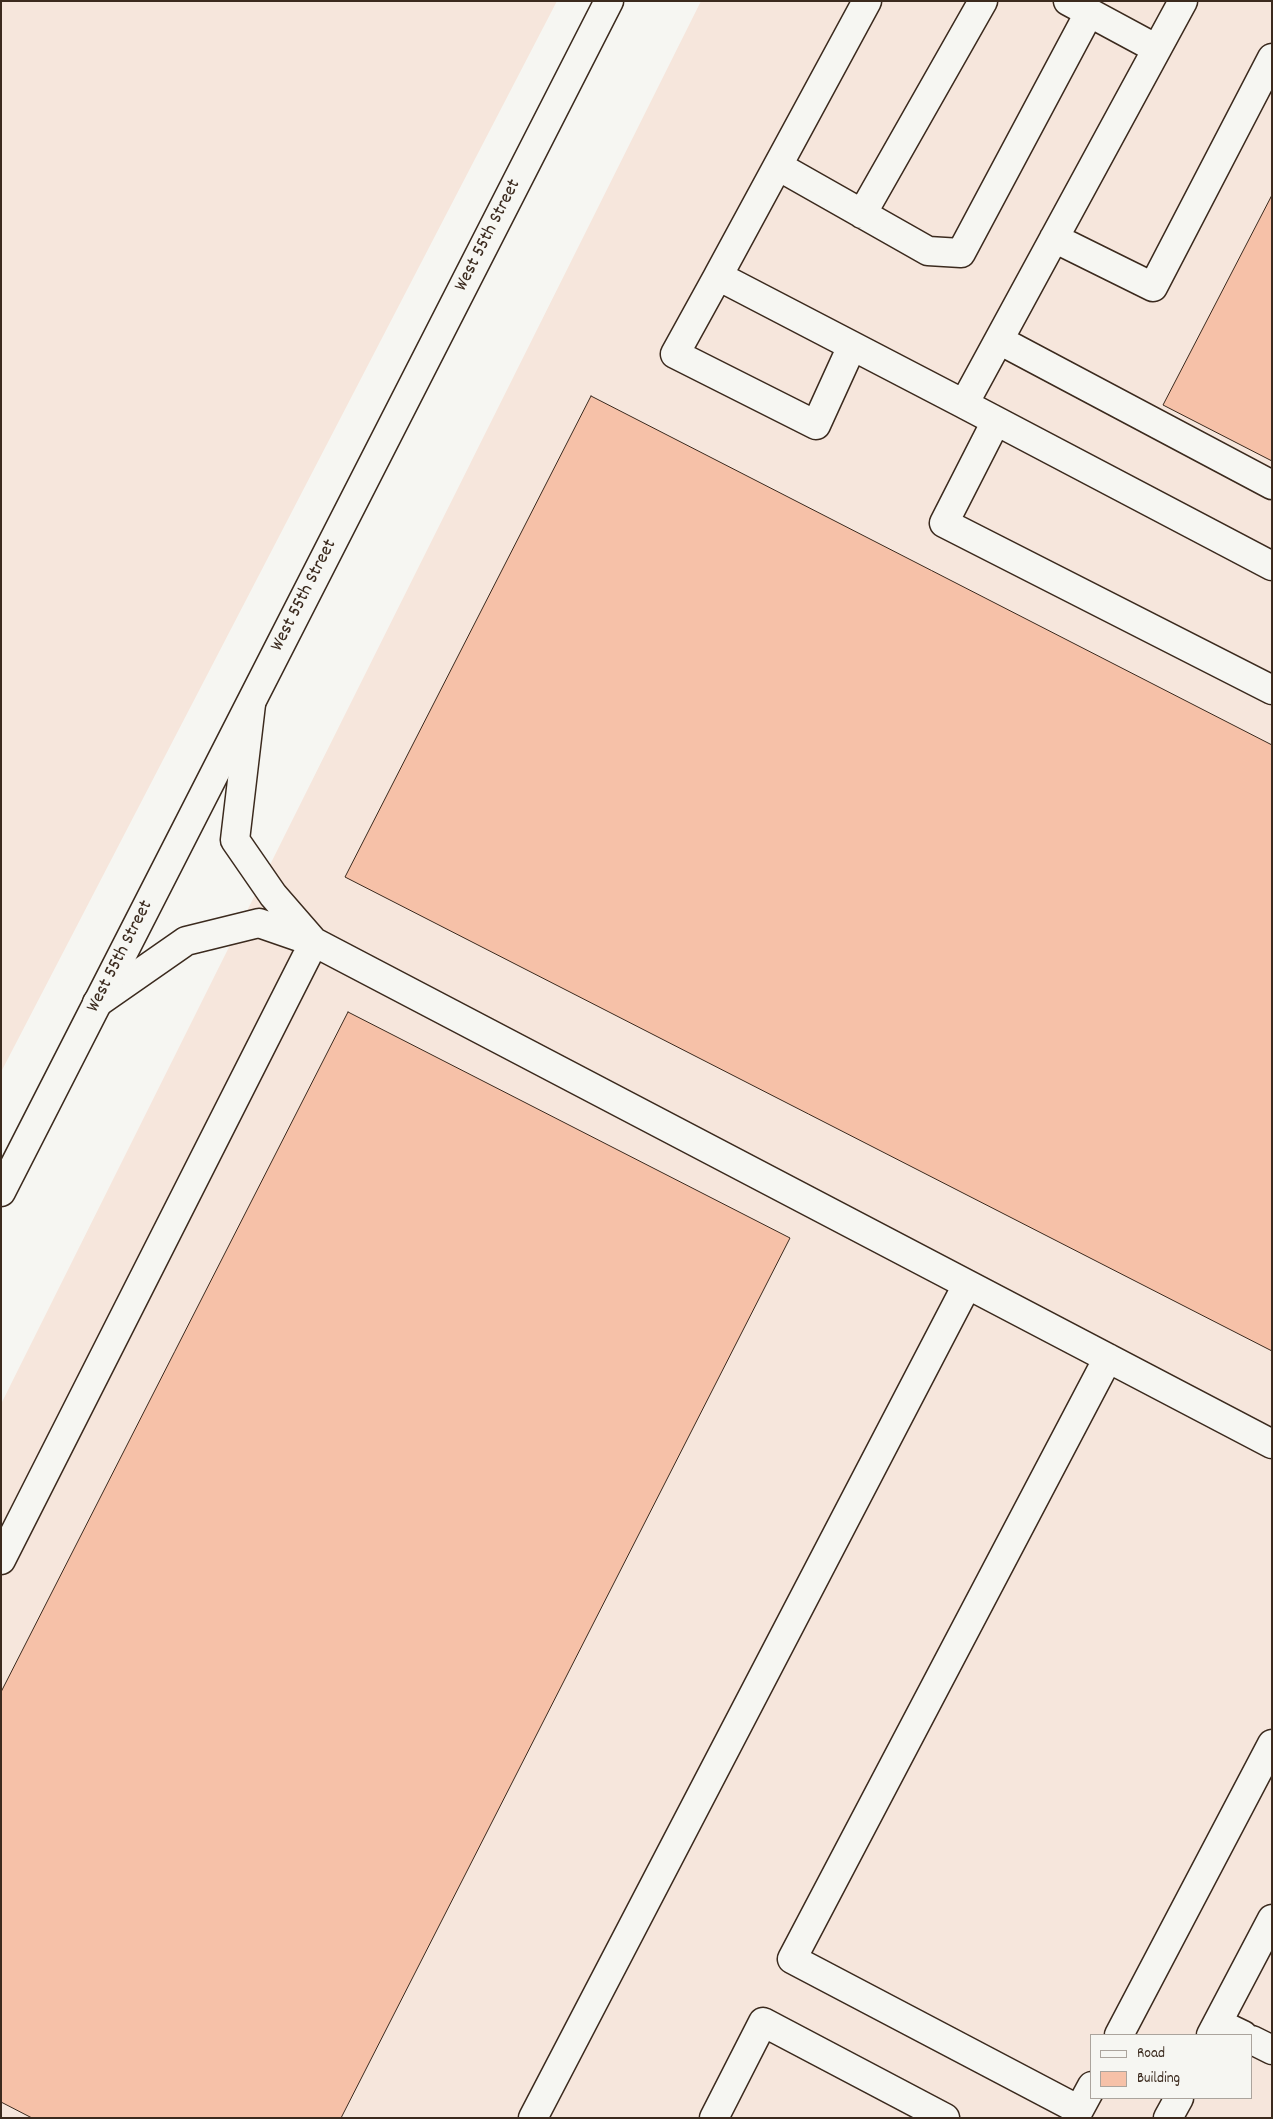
<!DOCTYPE html>
<html>
<head>
<meta charset="utf-8">
<style>
  body { margin:0 }
  #map { position:relative; width:1273px; height:2119px; overflow:hidden; background:#f6f6f2; font-family:Dekko,sans-serif }
  canvas { display:block }
  .frame { position:absolute; inset:0; border:2px solid #3b2a1e; pointer-events:none }
  .legend { position:absolute; left:1090px; top:2034px; width:162px; height:65px; box-sizing:border-box; background:#f6f6f2; border:1px solid #aba49d; margin:0; padding:6px 9px; list-style:none; font-size:15px; color:#3b2a1e }
  .legend li { display:flex; align-items:center; gap:10px; height:25px }
  .legend b { width:25px; border:1px solid #aba49d }
</style>
</head>
<body>
<div id="map">
<canvas width="1273" height="2119"></canvas>
<div class="frame"></div>
<ul class="legend">
<li><b style="height:6px;background:#f6f6f2"></b>Road</li>
<li><b style="height:14px;background:#f6c1a8"></b>Building</li>
</ul>
</div>
<script>
const c = document.querySelector('canvas').getContext('2d');
c.lineJoin = 'round';
function fillPath(path, color) {
  c.fillStyle = color;
  c.fill(path, 'evenodd');
}
function shape(rows) {
  const path = new Path2D();
  for (const r of rows) {
    path.moveTo(r[0], r[1]);
    for (let i = 2; i < r.length; i += 2) path.lineTo(r[i], r[i + 1]);
  }
  return path;
}
function trace(path, color, width, dash) {
  c.strokeStyle = color;
  c.lineWidth = width;
  c.lineCap = dash ? 'butt' : 'round';
  c.setLineDash(dash || []);
  c.stroke(path);
}
function label(font, color, halo, rows, align = 'center') {
  c.font = font + ' Dekko,sans-serif';
  c.lineWidth = 5;
  c.setLineDash([]);
  c.textBaseline = 'middle';
  c.strokeStyle = halo;
  c.fillStyle = color;
  for (const [text, x, y, turn = 0] of rows) {
    c.save();
    c.translate(x, y);
    c.rotate((+turn || 0) * Math.PI / 180);
    c.textAlign = isNaN(turn) ? turn : align;
    if (halo) c.strokeText(text, 0, 0);
    c.fillText(text, 0, 0);
    c.restore();
  }
}
fillPath(shape([
  [1,1,557,1,1,1072],
  [701,1,1272,1,1272,2118,1,2118,1,1404],
  [1092,2035,1252,2035,1252,2098,1092,2098]
]), '#f6e6dc');
const building = shape([
  [1272,195,1272,461,1163,405,1272,195],
  [591,396,1272,745,1272,1351,345,877,591,396],
  [348,1012,790,1238,341,2118,32,2118,1,2102,1,1692,348,1012]
]);
fillPath(building, '#f6c1a8');
trace(building, '#3b2a1e', 1);
const minor = shape([
  [867,1,718,276,964,404],
  [1068,1,1157,49],
  [1183,1,964,404,1272,566],
  [778,166,928,251,961,253,1089,13],
  [862,214,983,1],
  [1054,238,1153,287,1272,58],
  [718,276,675,354,816,425,852,346],
  [999,340,1272,485],
  [996,421,944,523,1272,690],
  [251,704,235,840,273,895,313,941],
  [97,1003,186,941,259,923,314,942,1272,1444],
  [1,1560,314,942],
  [1218,2023,1243,2035],
  [1119,2035,1272,1744],
  [1211,2035,1272,1919],
  [1252,2040,1272,2050],
  [1092,2086,1079,2110,792,1959,1108,1358],
  [533,2118,967,1285],
  [714,2118,763,2022,945,2118],
  [1168,2118,1179,2098]
]);
const major = shape([
  [1,1192,609,1]
]);
trace(minor, '#3b2a1e', 31);
trace(major, '#3b2a1e', 31);
trace(minor, '#f6f6f2', 28);
trace(major, '#f6f6f2', 28);
label('19px', '#3b2a1e', '#f6f6f2', [
  ["West 55th Street",489,236,-63],
  ["West 55th Street",305,596,-63],
  ["West 55th Street",121,957,-63]
]);
</script>
</body>
</html>
